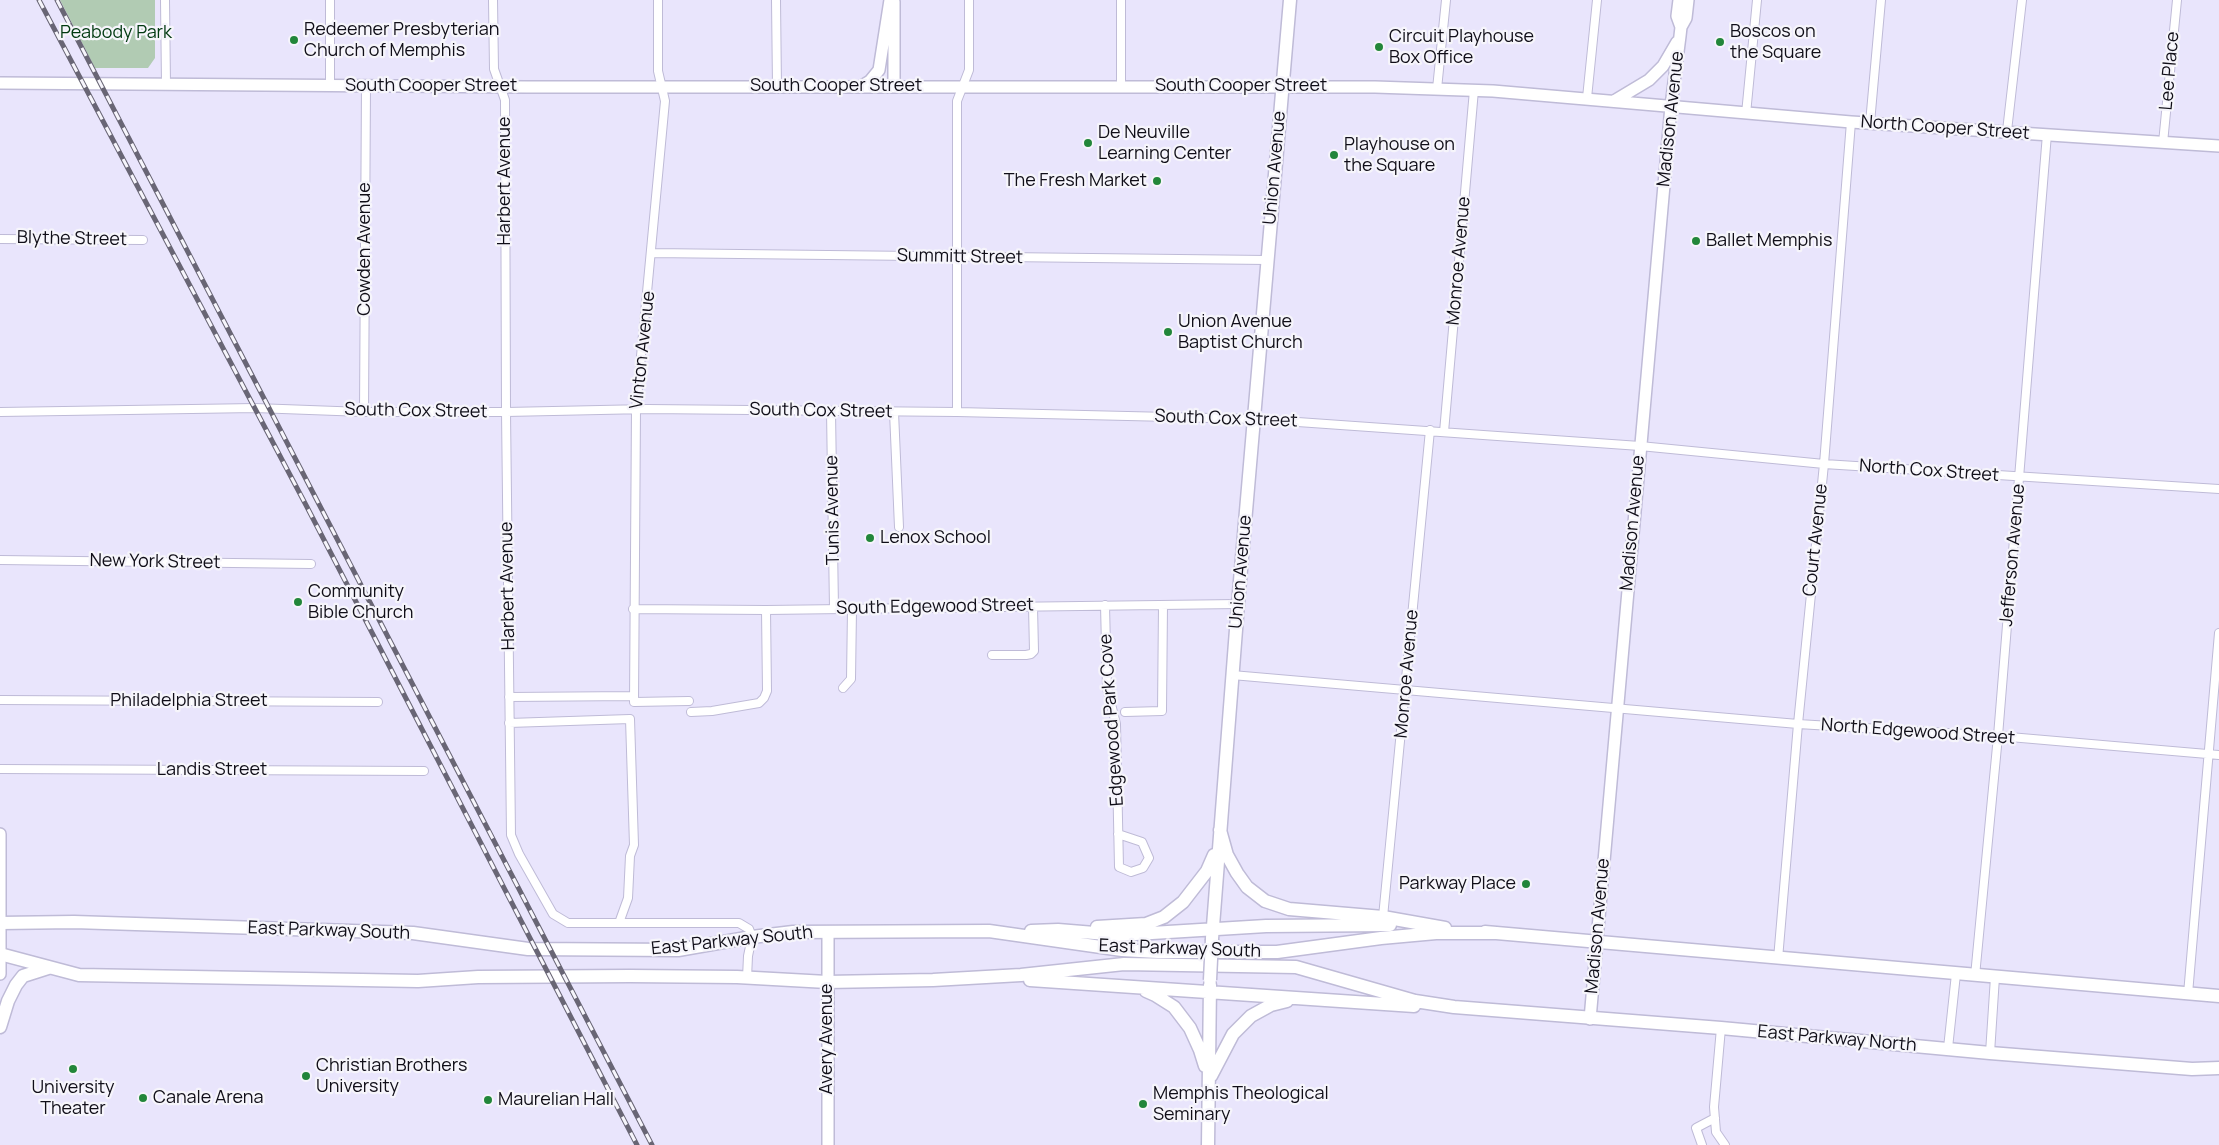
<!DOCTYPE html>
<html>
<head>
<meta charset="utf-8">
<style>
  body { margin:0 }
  canvas { display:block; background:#e9e5fc }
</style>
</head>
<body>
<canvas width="2219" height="1145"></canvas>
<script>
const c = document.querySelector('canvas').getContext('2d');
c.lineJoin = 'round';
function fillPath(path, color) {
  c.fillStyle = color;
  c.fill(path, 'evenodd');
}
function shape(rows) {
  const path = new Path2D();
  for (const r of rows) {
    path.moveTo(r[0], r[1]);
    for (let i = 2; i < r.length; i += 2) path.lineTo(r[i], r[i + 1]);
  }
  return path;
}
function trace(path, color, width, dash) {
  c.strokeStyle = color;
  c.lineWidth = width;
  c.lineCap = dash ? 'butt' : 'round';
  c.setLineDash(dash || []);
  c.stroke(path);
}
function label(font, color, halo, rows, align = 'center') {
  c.font = font + ' Manrope,sans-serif';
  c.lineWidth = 4.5;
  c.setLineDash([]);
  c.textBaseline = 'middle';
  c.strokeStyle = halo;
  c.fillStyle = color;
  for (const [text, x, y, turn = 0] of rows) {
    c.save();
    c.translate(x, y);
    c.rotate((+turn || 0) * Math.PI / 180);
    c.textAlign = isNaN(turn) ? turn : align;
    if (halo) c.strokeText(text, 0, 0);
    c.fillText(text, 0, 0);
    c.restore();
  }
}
fillPath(shape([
  [60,0,155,0,155,58,148,68,95,68]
]), '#b1cbb3');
const street = shape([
  [165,0,166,84],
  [330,0,330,85],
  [493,0,494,69,505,100,506,412,511,835,519,854,553,914,568,923,739,923,749,929,752,937,748,956,747,978],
  [658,0,658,71,665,101,636,409,634,702,689,701],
  [776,0,777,87],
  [1121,85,1121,0],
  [1437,89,1446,0],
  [1587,98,1597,0],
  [1746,114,1757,0],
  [1870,123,1881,0],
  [2007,131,2022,0],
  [2163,143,2177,0],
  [0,239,143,240],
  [652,253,1267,260],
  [831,411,834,609],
  [0,412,255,408,364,412,506,412,647,409,957,412,1255,419,1640,446,1824,464,2219,489],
  [364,412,366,86],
  [894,412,899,527],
  [957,412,957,101,969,70,969,0],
  [1444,432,1474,90],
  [0,560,311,564],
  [1105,605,1107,688,1116,724,1119,867,1131,872,1143,868,1149,858,1142,842,1118,834],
  [633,609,766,610,1238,604],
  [992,655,1026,655,1031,654,1034,651,1033,606],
  [1232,675,1798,724,1998,736,2219,755],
  [843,688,851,679,852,609],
  [509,697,634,696],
  [0,700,378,702],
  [691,712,712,711,759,703,764,698,767,691,766,610],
  [1125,712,1162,711,1163,605],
  [509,723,630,719,634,845,630,856,628,898,619,923],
  [0,769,424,771],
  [1383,917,1430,430],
  [1778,959,1798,724,1824,464,1851,122],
  [1975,976,1998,736,2047,134],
  [2188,994,2219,633],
  [1721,1028,1714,1107,1716,1132,1725,1145],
  [1948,1048,1956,974],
  [1990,1053,1995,977],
  [1702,1145,1696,1128,1715,1118]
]);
const secondary = shape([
  [1681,27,1686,18,1688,0],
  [0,83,527,87,1375,87,1493,91,1851,122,2219,146],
  [894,86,894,2],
  [860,87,870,81,879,70,890,0],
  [1614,101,1649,80,1663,66,1677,42],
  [0,834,0,974],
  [828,933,828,1145],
  [1590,1019,1671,106,1680,36,1681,27,1677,16,1679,0]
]);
const primary = shape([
  [1220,830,1227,855,1237,873,1247,887,1265,901,1289,909,1383,917,1445,928],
  [0,923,74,922,413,933,528,949,678,950,752,937,793,932,989,931,1122,950,1158,952,1277,952,1381,938,1436,933,1493,933],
  [1097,927,1146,924,1164,917,1183,902,1207,871,1214,855],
  [1031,931,1058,930,1119,935,1266,926,1390,925],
  [1485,932,2219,996],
  [1212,939,1238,604,1290,0],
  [0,954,79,975,418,981,478,977,630,976,737,977,827,982,933,980,1021,975,1124,964,1296,967,1415,1001,1454,1007,1721,1028,1990,1053,2192,1069,2219,1068],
  [1030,980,1414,1006],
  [1146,991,1155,995,1174,1007,1190,1028,1200,1050,1205,1066],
  [0,1027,8,1001,16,985,23,976,48,968],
  [1211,1076,1233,1034,1251,1016,1271,1005,1287,1001],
  [1208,1145,1210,985]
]);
trace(street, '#bfbbd7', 10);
trace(secondary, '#bfbbd7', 14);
trace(primary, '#bfbbd7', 15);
trace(street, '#fff', 8);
trace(secondary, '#fff', 11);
trace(primary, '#fff', 12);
const rail = shape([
  [39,0,307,507,637,1145],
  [57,0,652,1145]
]);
trace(rail, '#696675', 5);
trace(rail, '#f6f5fb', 3, [9]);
const primaryBridge = shape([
  [1210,980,1212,939]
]);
trace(primaryBridge, '#bfbbd7', 15, []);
trace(primaryBridge, '#fff', 12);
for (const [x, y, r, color] of [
  [294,40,5,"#22863a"],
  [1720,42,5,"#22863a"],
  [1379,47,5,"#22863a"],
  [1088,143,5,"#22863a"],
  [1334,155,5,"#22863a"],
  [1157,181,5,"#22863a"],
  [1696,241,5,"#22863a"],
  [1168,332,5,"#22863a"],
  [870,538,5,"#22863a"],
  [298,602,5,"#22863a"],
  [1526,884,5,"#22863a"],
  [73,1069,5,"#22863a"],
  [306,1076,5,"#22863a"],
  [143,1098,5,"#22863a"],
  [488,1100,5,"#22863a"],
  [1143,1104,5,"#22863a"]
]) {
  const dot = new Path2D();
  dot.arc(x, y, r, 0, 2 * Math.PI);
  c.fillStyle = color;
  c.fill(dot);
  trace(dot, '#f6f5fb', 2);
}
label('18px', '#100e18', '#f6f5fb', [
  ["Redeemer Presbyterian",304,30],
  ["Church of Memphis",304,51],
  ["Boscos on",1730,32],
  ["the Square",1730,53],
  ["Circuit Playhouse",1389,37],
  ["Box Office",1389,58],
  ["De Neuville",1098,133],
  ["Learning Center",1098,154],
  ["Playhouse on",1344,145],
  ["the Square",1344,166],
  ["The Fresh Market",1147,181,"right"],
  ["Ballet Memphis",1706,241],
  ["Union Avenue",1178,322],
  ["Baptist Church",1178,343],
  ["Lenox School",880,538],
  ["Community",308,592],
  ["Bible Church",308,613],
  ["Parkway Place",1516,884,"right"],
  ["Christian Brothers",316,1066],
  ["University",316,1087],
  ["University",73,1088,"center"],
  ["Theater",73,1109,"center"],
  ["Memphis Theological",1153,1094],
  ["Seminary",1153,1115],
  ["Canale Arena",153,1098],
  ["Maurelian Hall",498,1100]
], 'left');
label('18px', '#003910', '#f6f5fb', [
  ["Peabody Park",116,33]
]);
label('18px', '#100e18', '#f6f5fb', [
  ["Lee Place",2170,71,-85],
  ["South Cooper Street",431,86],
  ["South Cooper Street",836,86],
  ["South Cooper Street",1241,86],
  ["Madison Avenue",1671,119,-84],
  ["North Cooper Street",1945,128,4],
  ["Union Avenue",1275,168,-85],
  ["Harbert Avenue",505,181,-90],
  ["Blythe Street",72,239,1],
  ["Cowden Avenue",365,249,-90],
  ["Summitt Street",960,257,1],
  ["Monroe Avenue",1459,261,-85],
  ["Vinton Avenue",643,350,-84],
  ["South Cox Street",416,411,1],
  ["South Cox Street",821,411,1],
  ["South Cox Street",1226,419,2],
  ["North Cox Street",1929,471,4],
  ["Tunis Avenue",833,510,-91],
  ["Madison Avenue",1633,523,-85],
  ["Court Avenue",1816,540,-84],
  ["Jefferson Avenue",2013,555,-85],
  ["New York Street",155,562,1],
  ["Union Avenue",1241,572,-85],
  ["Harbert Avenue",508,586,-91],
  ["South Edgewood Street",935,607,-1],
  ["Monroe Avenue",1407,674,-85],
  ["Philadelphia Street",189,701],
  ["Edgewood Park Cove",1112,720,-94],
  ["North Edgewood Street",1918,732,4],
  ["Landis Street",212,770],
  ["Madison Avenue",1598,926,-85],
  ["East Parkway South",329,931,2],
  ["East Parkway South",732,941,-6],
  ["East Parkway South",1180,949,2],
  ["Avery Avenue",827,1039,-90],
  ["East Parkway North",1837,1039,5]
]);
</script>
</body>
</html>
